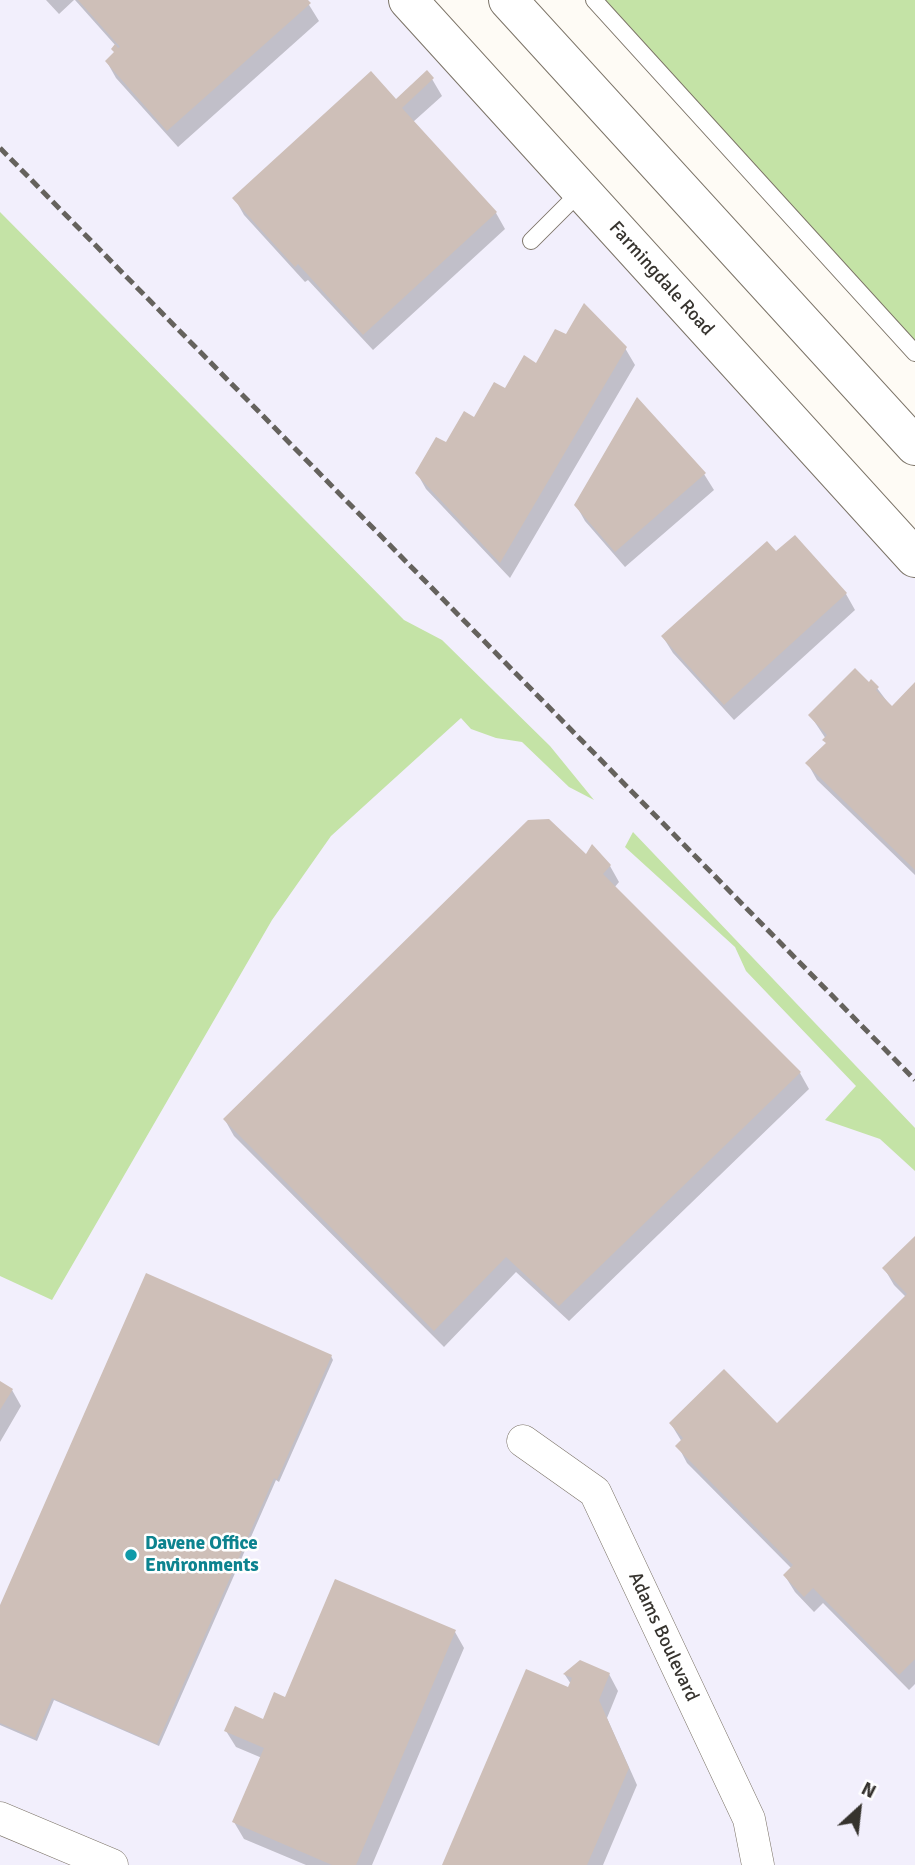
<!DOCTYPE html>
<html>
<head>
<meta charset="utf-8">
<style>
  body { margin:0 }
  #map { position:relative; width:915px; height:1865px; overflow:hidden; background:#fefbf5; font-family:Signika,sans-serif }
  canvas { display:block }
  .north { position:absolute; left:824px; top:1774px; width:70px; height:70px; -webkit-text-stroke:5px #fff; paint-order:stroke; rotate:27deg; font-size:19px; font-weight:700; line-height:28px; text-align:center; color:#36332e }
  .north::after { content:''; display:block; margin:auto; width:24px; height:32px; background:#36332e; clip-path:polygon(50% 0,100% 100%,50% 72%,0 100%) }
</style>
</head>
<body>
<div id="map">
<canvas width="915" height="1865"></canvas>
<div class="north">N</div>
</div>
<script>
const c = document.querySelector('canvas').getContext('2d');
c.lineJoin = 'round';
function fillPath(path, color) {
  c.fillStyle = color;
  c.fill(path, 'evenodd');
}
function shape(rows) {
  const path = new Path2D();
  for (const r of rows) {
    path.moveTo(r[0], r[1]);
    for (let i = 2; i < r.length; i += 2) path.lineTo(r[i], r[i + 1]);
  }
  return path;
}
function trace(path, color, width, dash) {
  c.strokeStyle = color;
  c.lineWidth = width;
  c.lineCap = dash ? 'butt' : 'round';
  c.setLineDash(dash || []);
  c.stroke(path);
}
function label(font, color, halo, rows, align = 'center') {
  c.font = font + ' Signika,sans-serif';
  c.lineWidth = 5;
  c.setLineDash([]);
  c.textBaseline = 'middle';
  c.strokeStyle = halo;
  c.fillStyle = color;
  for (const [text, x, y, turn = 0] of rows) {
    c.save();
    c.translate(x, y);
    c.rotate((+turn || 0) * Math.PI / 180);
    c.textAlign = isNaN(turn) ? turn : align;
    if (halo) c.strokeText(text, 0, 0);
    c.fillText(text, 0, 0);
    c.restore();
  }
}
fillPath(shape([
  [0,0,415,0,915,529,915,1865,0,1865]
]), '#f2effc');
fillPath(shape([
  [602,0,915,0,915,344],
  [0,212,404,620,442,640,550,746,594,800,569,787,522,742,496,738,471,729,461,718,331,836,272,920,52,1300,0,1276],
  [633,832,915,1128,915,1171,880,1139,825,1120,856,1086,746,971,735,947,625,847]
]), '#c4e3a6');
fillPath(shape([
  [46,0,74,0,59,14],
  [75,0,306,0,319,21,178,147,116,78,107,62,116,53,116,46],
  [432,79,442,96,413,122,496,213,505,229,373,350,308,280,305,282,244,215,235,199],
  [566,337,625,348,635,365,510,578,426,489,417,473],
  [704,474,714,490,625,567,585,521,576,505],
  [776,554,846,594,855,610,734,720,673,653,663,637],
  [869,684,877,688,892,708,915,685,915,875,817,780,808,764,827,744,826,739,810,715],
  [587,857,610,866,619,882,614,888,800,1073,809,1089,569,1321,516,1272,444,1347,234,1136,225,1120],
  [915,1238,915,1684,909,1690,823,1603,814,1612,795,1592,785,1576,792,1569,687,1463,678,1446,682,1442,671,1424,777,1425,906,1297,894,1285,884,1268],
  [331,1356,333,1360,279,1482,276,1480,159,1746,54,1700,37,1741,0,1725,0,1609],
  [0,1383,12,1390,21,1406,0,1442],
  [455,1632,464,1648,372,1865,306,1865,244,1839,234,1822,262,1758,236,1747,226,1731,264,1721,286,1699],
  [609,1674,618,1691,607,1718,637,1785,603,1865,444,1865,569,1689,571,1684,565,1675]
]), '#0003');
fillPath(shape([
  [78,0,308,0,311,3,167,131,105,61,114,52,111,49,115,44,118,48,120,47],
  [427,70,434,78,402,108,497,212,363,335,298,264,295,267,232,198,371,71,396,99],
  [584,303,627,347,500,563,415,473,436,437,446,442,464,411,474,417,494,382,505,388,524,355,536,363,555,329,566,334],
  [637,397,706,473,615,552,574,505],
  [795,535,847,593,724,705,661,636,767,541,776,551],
  [855,668,869,682,871,679,879,687,876,690,892,706,915,682,915,870,805,763,826,743,822,740,827,735,808,715],
  [549,819,586,854,592,844,611,865,603,874,801,1072,559,1306,506,1257,434,1331,223,1119,528,820],
  [915,1236,915,1659,899,1675,813,1588,804,1597,783,1575,793,1565,675,1446,683,1438,669,1423,724,1369,777,1423,907,1294,882,1268],
  [146,1273,332,1355,277,1480,274,1478,157,1744,52,1698,35,1738,0,1723,0,1605],
  [0,1381,13,1389,0,1410],
  [335,1579,456,1630,356,1865,332,1865,232,1822,264,1748,224,1731,235,1706,263,1719,274,1692,285,1697],
  [580,1660,610,1673,599,1700,629,1768,587,1865,442,1865,526,1669,568,1687,572,1678,563,1674]
]), '#cebfb8');
const service = shape([
  [594,0,915,353],
  [531,241,581,191]
]);
const minor = shape([
  [523,1441,595,1492,749,1819,758,1865],
  [0,1818,112,1865]
]);
const primary = shape([
  [408,0,915,558],
  [508,0,915,446]
]);
trace(service, '#7b7367', 18);
trace(minor, '#7b7367', 33);
trace(primary, '#7b7367', 40);
trace(service, '#fff', 16);
trace(minor, '#fff', 32);
trace(primary, '#fff', 38);
trace(shape([
  [0,148,915,1080]
]), '#65625d', 5, [10, 5]);
for (const [x, y, r, color] of [
  [131,1555,7,"#0f9aa8"]
]) {
  const dot = new Path2D();
  dot.arc(x, y, r, 0, 2 * Math.PI);
  c.fillStyle = color;
  c.fill(dot);
  trace(dot, '#fff', 2.5);
}
label('19px', '#36332e', '#fff', [
  ["Farmingdale Road",661,279,48],
  ["Adams Boulevard",663,1637,65]
]);
label('bold 19px', '#0d838f', '#fff', [
  ["Davene Office",145,1544],
  ["Environments",145,1566]
], 'left');
</script>
</body>
</html>
